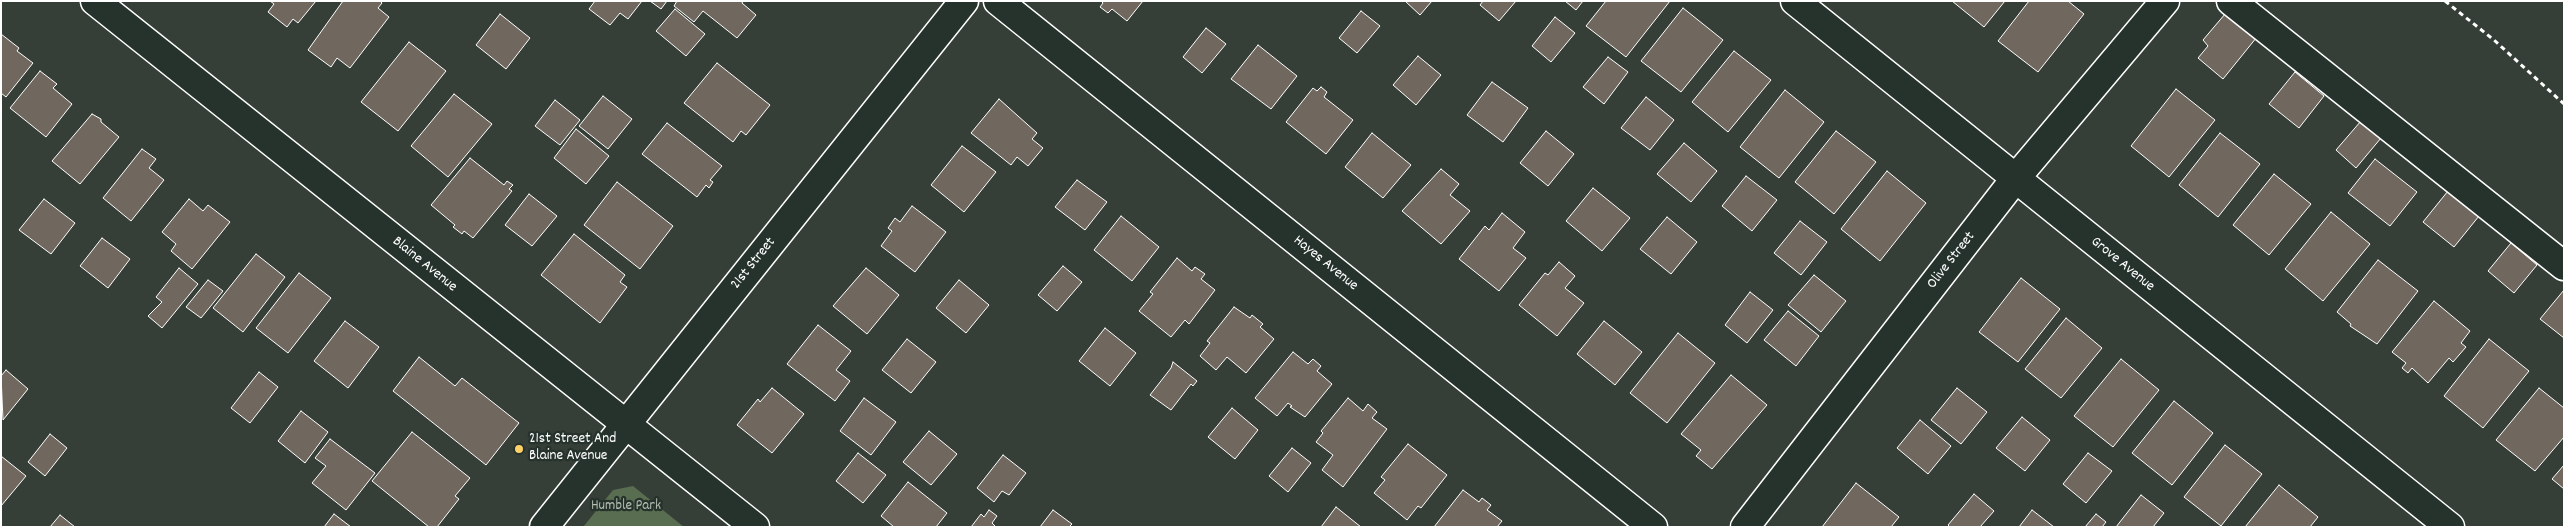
<!DOCTYPE html>
<html>
<head>
<meta charset="utf-8">
<style>
  body { margin:0 }
  #map { position:relative; width:2565px; height:528px; overflow:hidden; background:#353e37; font-family:Dekko,sans-serif }
  canvas { display:block }
  .frame { position:absolute; inset:0; border:2px solid #fff; pointer-events:none }
</style>
</head>
<body>
<div id="map">
<canvas width="2565" height="528"></canvas>
<div class="frame"></div>
</div>
<script>
const c = document.querySelector('canvas').getContext('2d');
c.lineJoin = 'round';
function fillPath(path, color) {
  c.fillStyle = color;
  c.fill(path, 'evenodd');
}
function shape(rows) {
  const path = new Path2D();
  for (const r of rows) {
    path.moveTo(r[0], r[1]);
    for (let i = 2; i < r.length; i += 2) path.lineTo(r[i], r[i + 1]);
  }
  return path;
}
function trace(path, color, width, dash) {
  c.strokeStyle = color;
  c.lineWidth = width;
  c.lineCap = dash ? 'butt' : 'round';
  c.setLineDash(dash || []);
  c.stroke(path);
}
function label(font, color, halo, rows, align = 'center') {
  c.font = font + ' Dekko,sans-serif';
  c.lineWidth = 4.5;
  c.setLineDash([]);
  c.textBaseline = 'middle';
  c.strokeStyle = halo;
  c.fillStyle = color;
  for (const [text, x, y, turn = 0] of rows) {
    c.save();
    c.translate(x, y);
    c.rotate((+turn || 0) * Math.PI / 180);
    c.textAlign = isNaN(turn) ? turn : align;
    if (halo) c.strokeText(text, 0, 0);
    c.fillText(text, 0, 0);
    c.restore();
  }
}
fillPath(shape([
  [633,486,684,527,583,527,613,490]
]), '#596d50');
const building = shape([
  [270,1,316,1,298,23,293,19,287,27,268,12,274,4,270,1],
  [343,1,380,1,382,3,378,8,389,17,350,68,337,58,331,67,308,50,343,1],
  [595,1,642,1,628,19,620,13,610,25,589,9,595,1],
  [650,1,667,1,661,9,650,1],
  [677,1,743,1,742,3,756,15,737,38,703,11,694,22,674,6,677,1],
  [1101,1,1143,1,1127,21,1112,9,1108,13,1100,7,1103,3,1101,1],
  [1405,1,1432,1,1420,15,1405,1],
  [1483,1,1516,1,1499,21,1480,5,1483,1],
  [1565,1,1583,1,1576,10,1565,1],
  [1606,1,1670,1,1626,57,1586,26,1606,1],
  [1952,1,2005,1,1984,27,1952,1],
  [2029,1,2068,1,2084,14,2038,72,1998,41,2029,1],
  [2231,7,2261,32,2223,79,2198,58,2208,46,2203,40,2231,7],
  [1683,8,1723,40,1681,92,1641,61,1683,8],
  [675,9,705,34,686,56,656,31,675,9],
  [1361,11,1380,26,1357,53,1339,38,1361,11],
  [500,14,530,38,506,69,476,45,500,14],
  [1555,17,1575,33,1551,62,1532,46,1555,17],
  [1206,28,1226,44,1202,73,1183,57,1206,28],
  [1,34,19,48,17,51,33,63,6,97,1,93,1,34],
  [409,42,446,71,398,131,361,102,409,42],
  [1258,45,1297,76,1271,109,1231,79,1258,45],
  [1734,51,1771,80,1728,132,1692,102,1734,51],
  [1418,56,1441,75,1416,105,1393,85,1418,56],
  [1608,57,1628,72,1604,104,1583,87,1608,57],
  [717,63,770,105,746,135,741,131,733,142,684,103,717,63],
  [40,71,57,84,53,88,72,104,46,137,10,108,40,71],
  [2295,72,2324,96,2299,128,2269,104,2295,72],
  [1492,82,1528,108,1503,142,1467,115,1492,82],
  [1321,87,1327,92,1324,97,1353,120,1326,154,1286,122,1313,88,1317,91,1321,87],
  [2176,89,2215,120,2169,177,2131,146,2176,89],
  [1785,90,1824,122,1779,178,1740,147,1785,90],
  [454,94,492,124,448,177,411,146,454,94],
  [603,96,632,119,608,149,579,126,603,96],
  [1646,97,1674,120,1650,150,1621,128,1646,97],
  [999,99,1037,133,1032,139,1043,148,1028,166,1017,157,1011,165,971,133,999,99],
  [555,100,580,120,560,145,535,126,555,100],
  [92,114,101,119,101,122,119,137,80,184,52,161,92,114],
  [2361,121,2381,138,2356,168,2336,150,2361,121],
  [667,123,722,166,710,180,713,182,709,188,706,185,697,197,642,154,667,123],
  [576,129,609,156,586,184,554,158,576,129],
  [1546,131,1574,154,1548,186,1520,163,1546,131],
  [1836,131,1876,162,1834,214,1795,182,1836,131],
  [1372,133,1411,165,1383,198,1345,167,1372,133],
  [2220,133,2260,164,2218,217,2179,185,2220,133],
  [1684,143,1717,171,1691,202,1657,174,1684,143],
  [962,146,996,172,964,212,931,185,962,146],
  [142,149,156,159,149,168,164,180,131,221,103,198,142,149],
  [470,158,504,185,507,181,513,185,509,189,512,191,473,238,464,231,462,234,453,227,455,225,431,205,470,158],
  [2375,159,2417,192,2390,226,2348,193,2375,159],
  [1441,169,1459,184,1450,195,1470,211,1441,244,1402,211,1441,169],
  [1887,171,1926,203,1880,261,1841,229,1887,171],
  [2274,174,2311,204,2269,255,2233,225,2274,174],
  [1746,176,1777,200,1752,231,1722,206,1746,176],
  [1077,180,1107,202,1085,230,1055,207,1077,180],
  [617,182,673,226,640,269,584,225,617,182],
  [1593,188,1630,218,1602,251,1566,221,1593,188],
  [2448,191,2479,216,2454,247,2423,222,2448,191],
  [529,194,557,216,532,246,505,225,529,194],
  [44,199,75,223,51,254,19,230,44,199],
  [189,199,203,211,208,205,230,222,192,269,171,251,176,244,162,232,189,199],
  [912,206,946,232,915,272,881,246,892,231,888,228,895,218,900,222,912,206],
  [2331,212,2370,244,2323,301,2285,269,2331,212],
  [1502,213,1525,232,1513,248,1526,258,1499,291,1459,259,1485,226,1489,230,1502,213],
  [1121,216,1159,247,1132,281,1094,250,1121,216],
  [1667,217,1697,242,1671,274,1640,249,1667,217],
  [1800,221,1827,242,1801,275,1774,253,1800,221],
  [574,234,625,275,620,282,627,287,600,323,541,275,574,234],
  [102,238,130,259,108,288,80,266,102,238],
  [2511,243,2537,265,2514,293,2488,271,2511,243],
  [256,254,285,277,243,332,213,308,256,254],
  [1177,258,1192,271,1195,267,1205,274,1201,279,1215,290,1189,324,1185,320,1171,337,1139,311,1153,294,1150,292,1177,258],
  [2378,260,2418,291,2377,344,2350,326,2351,324,2337,312,2378,260],
  [1559,262,1575,276,1565,288,1584,303,1557,336,1519,305,1545,273,1548,275,1559,262],
  [1063,266,1082,282,1057,311,1038,295,1063,266],
  [179,268,198,284,162,328,148,316,162,302,156,297,179,268],
  [866,268,899,295,867,334,833,306,866,268],
  [299,273,331,298,288,353,256,328,299,273],
  [1814,275,1846,301,1821,332,1788,305,1814,275],
  [2021,278,2060,309,2018,362,1979,332,2021,278],
  [208,280,223,291,201,318,186,307,208,280],
  [959,280,989,305,966,333,936,308,959,280],
  [2564,290,2564,338,2540,319,2564,290],
  [1750,292,1773,310,1747,343,1725,325,1750,292],
  [2434,301,2470,331,2461,343,2466,347,2453,362,2449,358,2428,383,2412,368,2408,373,2402,368,2406,363,2392,352,2434,301],
  [1234,307,1250,318,1252,315,1263,324,1260,327,1274,339,1246,373,1227,357,1216,370,1200,356,1210,343,1207,341,1234,307],
  [1788,311,1819,336,1796,366,1764,340,1788,311],
  [2066,318,2102,348,2061,398,2025,369,2066,318],
  [345,321,379,347,348,388,314,361,345,321],
  [1604,321,1642,352,1615,385,1577,354,1604,321],
  [818,325,851,351,836,370,850,381,835,401,787,364,818,325],
  [1105,328,1136,353,1110,386,1079,361,1105,328],
  [1678,333,1715,363,1667,423,1630,393,1678,333],
  [907,339,936,362,911,393,882,370,907,339],
  [2489,339,2529,371,2483,428,2444,396,2489,339],
  [1293,352,1308,364,1313,359,1321,366,1317,371,1332,384,1305,417,1290,407,1292,406,1288,403,1277,416,1255,398,1293,352],
  [419,357,455,386,462,378,519,423,486,465,393,391,419,357],
  [2121,359,2159,390,2113,447,2074,416,2121,359],
  [1173,362,1197,381,1193,386,1191,384,1171,410,1150,395,1171,368,1173,362],
  [6,370,28,389,3,420,1,376,6,370],
  [259,372,278,387,250,423,231,408,259,372],
  [1731,375,1767,405,1712,469,1696,456,1701,450,1681,434,1731,375],
  [772,388,804,414,772,453,737,425,758,399,760,402,772,388],
  [1957,388,1987,412,1961,444,1931,420,1957,388],
  [2539,388,2564,408,2564,437,2535,471,2496,440,2539,388],
  [864,398,896,422,871,455,840,431,864,398],
  [1348,398,1363,411,1368,404,1377,412,1372,418,1387,429,1343,487,1322,470,1333,455,1316,442,1323,433,1321,431,1348,398],
  [2174,401,2213,433,2172,485,2132,453,2174,401],
  [1232,408,1258,430,1235,459,1208,437,1232,408],
  [301,411,328,432,305,463,278,441,301,411],
  [2022,417,2050,440,2025,471,1996,448,2022,417],
  [1920,420,1951,446,1928,474,1897,448,1920,420],
  [929,431,957,454,931,485,903,462,929,431],
  [412,432,470,478,455,496,459,499,437,527,429,527,372,481,412,432],
  [50,434,67,448,45,476,28,462,50,434],
  [330,439,375,473,346,510,312,483,326,466,315,458,330,439],
  [1408,444,1447,475,1421,508,1418,506,1407,520,1374,493,1385,480,1381,477,1408,444],
  [2225,445,2262,474,2221,526,2184,497,2225,445],
  [1292,448,1311,463,1288,492,1269,476,1292,448],
  [858,453,886,475,863,503,836,481,858,453],
  [2088,453,2112,471,2086,503,2063,484,2088,453],
  [1003,455,1026,473,1009,495,1002,491,994,502,977,488,1003,455],
  [1,456,26,476,1,506,1,456],
  [2564,465,2564,489,2552,479,2564,465],
  [908,482,947,513,936,527,894,527,881,516,908,482],
  [1856,483,1899,517,1891,527,1822,527,1856,483],
  [2279,485,2318,517,2310,527,2245,527,2279,485],
  [1463,490,1479,502,1482,498,1491,505,1487,510,1502,521,1497,527,1434,527,1463,490],
  [1974,494,1994,511,1980,527,1950,527,1948,525,1974,494],
  [2141,495,2164,513,2153,527,2116,527,2141,495],
  [1336,507,1361,527,1321,527,1336,507],
  [989,510,997,516,992,523,996,527,971,527,981,514,984,517,989,510],
  [1053,510,1072,524,1069,527,1040,527,1053,510],
  [2032,510,2054,527,2019,527,2032,510],
  [334,514,351,527,324,527,334,514],
  [2096,514,2106,522,2102,527,2085,527,2096,514],
  [60,515,75,527,50,527,60,515]
]);
fillPath(building, '#70685f');
trace(building, '#fff', 1);
const minor = shape([
  [95,1,755,527],
  [998,1,1653,527],
  [1795,1,2450,527],
  [2231,1,2564,266],
  [544,527,964,1],
  [1745,527,2015,179,2165,1]
]);
trace(minor, '#fff', 31);
trace(shape([
  [2445,1,2494,40,2564,104]
]), '#fff', 3, [5, 4]);
trace(minor, '#26332d', 28);
for (const [x, y, r, color] of [
  [519,449,5,"#ffd166"]
]) {
  const dot = new Path2D();
  dot.arc(x, y, r, 0, 2 * Math.PI);
  c.fillStyle = color;
  c.fill(dot);
  trace(dot, '#26332d', 2);
}
label('15px', '#fff', '#26332d', [
  ["Olive Street",1952,261,-52],
  ["21st Street",754,264,-51],
  ["Hayes Avenue",1325,264,39],
  ["Blaine Avenue",424,265,39],
  ["Grove Avenue",2122,265,39]
]);
label('15px', '#fff', '#26332d', [
  ["21st Street And",529,440],
  ["Blaine Avenue",529,457]
], 'left');
label('15px', '#b4bdb0', '#26332d', [
  ["Humble Park",626,507]
]);
</script>
</body>
</html>
